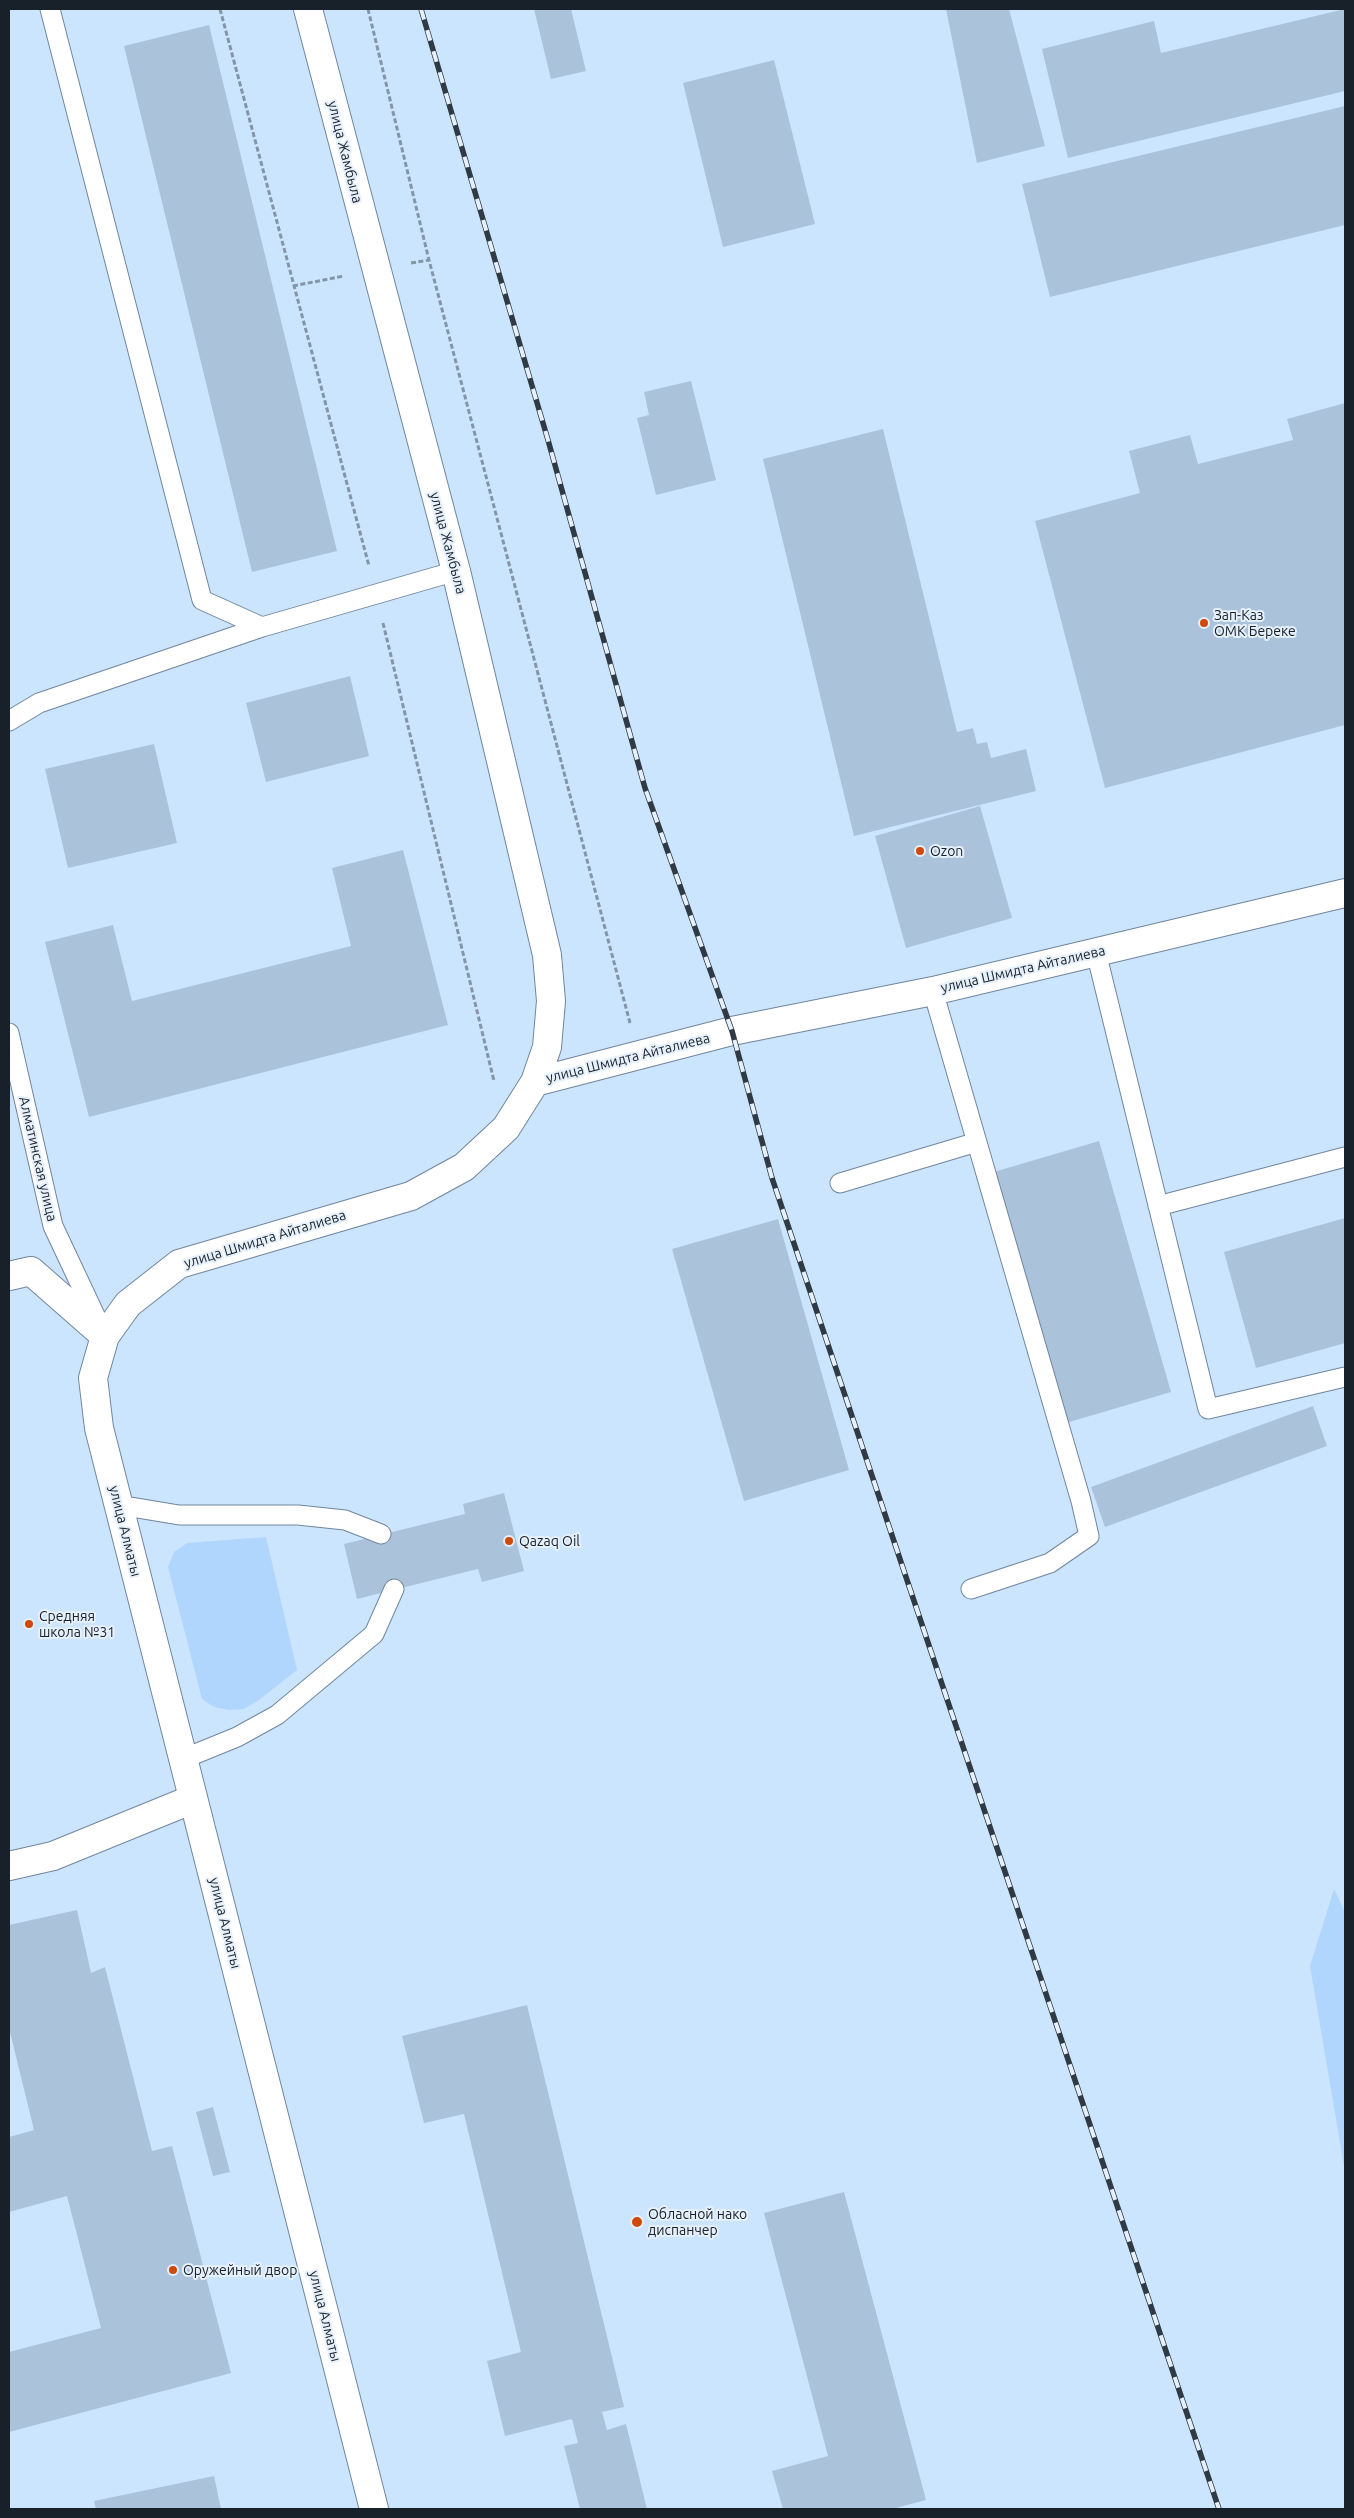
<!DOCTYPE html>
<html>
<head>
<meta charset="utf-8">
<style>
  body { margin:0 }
  #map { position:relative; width:1354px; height:2518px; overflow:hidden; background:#cce5fe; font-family:Ubuntu,sans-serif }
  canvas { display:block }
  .frame { position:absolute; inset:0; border:10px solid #18212a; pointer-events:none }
</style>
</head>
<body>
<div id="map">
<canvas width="1354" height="2518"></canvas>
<div class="frame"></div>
</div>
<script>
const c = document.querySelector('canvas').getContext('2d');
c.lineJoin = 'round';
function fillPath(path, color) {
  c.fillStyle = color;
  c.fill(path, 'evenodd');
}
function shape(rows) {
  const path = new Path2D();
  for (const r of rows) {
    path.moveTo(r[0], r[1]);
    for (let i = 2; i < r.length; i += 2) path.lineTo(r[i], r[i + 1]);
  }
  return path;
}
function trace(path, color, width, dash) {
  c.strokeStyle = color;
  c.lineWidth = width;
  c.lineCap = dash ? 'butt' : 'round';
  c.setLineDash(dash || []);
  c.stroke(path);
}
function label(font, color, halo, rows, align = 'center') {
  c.font = font + ' Ubuntu,sans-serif';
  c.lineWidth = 4;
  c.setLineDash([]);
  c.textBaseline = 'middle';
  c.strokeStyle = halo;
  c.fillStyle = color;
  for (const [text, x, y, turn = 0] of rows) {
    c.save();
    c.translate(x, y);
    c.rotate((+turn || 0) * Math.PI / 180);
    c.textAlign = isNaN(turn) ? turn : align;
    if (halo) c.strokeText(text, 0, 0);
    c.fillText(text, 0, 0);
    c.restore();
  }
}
fillPath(shape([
  [266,1537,297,1670,259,1700,244,1709,228,1710,214,1707,202,1699,168,1567,174,1552,187,1543],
  [1334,1889,1345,1912,1345,2172,1310,1966]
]), '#b0d6fd');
fillPath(shape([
  [534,9,571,9,586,71,551,79],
  [946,9,1009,9,1045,146,977,163],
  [1345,9,1345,91,1068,158,1042,49,1154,21,1161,53],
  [209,25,337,551,252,572,124,46],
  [774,60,815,224,723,247,683,83],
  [1345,106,1345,225,1050,297,1022,184],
  [691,381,716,480,656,495,637,418,649,415,644,392],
  [1345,403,1345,725,1105,788,1035,521,1140,493,1129,451,1190,435,1198,464,1293,440,1287,419],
  [883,429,957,732,973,728,977,744,987,742,991,758,1026,749,1036,791,854,836,763,459],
  [350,676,369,756,266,782,246,703],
  [154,744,177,843,68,868,45,769],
  [980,806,1012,918,906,948,875,836],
  [403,850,448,1025,89,1117,45,942,113,925,132,1001,351,946,332,868],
  [1099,1141,1171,1392,1066,1423,994,1172],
  [1345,1218,1345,1343,1256,1368,1224,1252],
  [778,1219,849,1470,744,1501,672,1249],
  [1313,1406,1327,1446,1105,1527,1091,1487],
  [504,1493,524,1571,482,1582,478,1569,357,1599,344,1544,465,1514,463,1504],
  [77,1910,91,1973,105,1967,152,2151,172,2146,231,2373,9,2432,9,2352,101,2328,67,2196,9,2212,9,2137,34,2130,9,2028,9,1925],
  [527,2005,624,2407,602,2412,607,2430,626,2424,647,2509,580,2509,564,2446,578,2443,572,2419,505,2436,487,2361,521,2352,464,2114,424,2123,402,2036],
  [213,2107,230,2172,213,2176,196,2112],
  [844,2192,926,2500,892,2509,783,2509,772,2471,828,2456,764,2213],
  [214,2476,221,2509,96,2509,94,2501]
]), '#abc2db');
const service = shape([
  [50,9,202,600,262,627,456,571],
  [9,721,39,703,262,627],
  [1096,952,1208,1409,1345,1377],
  [933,991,1081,1501,1089,1536,1050,1563,971,1589],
  [9,1033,53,1226,100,1326],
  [840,1183,977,1142],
  [1158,1206,1345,1157],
  [119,1505,179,1515,298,1515,345,1520,381,1534],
  [183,1759,237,1737,277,1715,374,1634,394,1589]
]);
const minor = shape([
  [9,1276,31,1271,105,1336],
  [9,1866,53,1856,193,1799]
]);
const tertiary = shape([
  [308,9,456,571,547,955,551,1001,547,1047,535,1082],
  [374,2509,99,1428,93,1378,105,1336,128,1304,179,1264,411,1196,464,1167,506,1128,535,1082,732,1031,933,991,1345,893]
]);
trace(service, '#70869d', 21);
trace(minor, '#70869d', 30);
trace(tertiary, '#70869d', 30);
trace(shape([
  [220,9,369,566],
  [368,9,429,260,630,1023],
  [411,263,429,260],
  [293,286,344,276],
  [383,623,494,1081]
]), '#8395a8', 3, [5, 2.5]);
trace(service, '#fff', 19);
trace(minor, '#fff', 28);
trace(tertiary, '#fff', 28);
const rail = shape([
  [421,9,548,440,645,788,732,1031,772,1178,1219,2509]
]);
trace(rail, '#2f3a45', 5.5);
trace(rail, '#e6f0fa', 4, [11]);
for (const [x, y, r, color] of [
  [1204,623,5,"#cf490b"],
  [920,851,5,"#cf490b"],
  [509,1541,5,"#cf490b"],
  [29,1624,5,"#cf490b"],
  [637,2222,6,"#cf490b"],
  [173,2270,5,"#cf490b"]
]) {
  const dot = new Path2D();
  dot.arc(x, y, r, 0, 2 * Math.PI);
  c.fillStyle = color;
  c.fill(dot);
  trace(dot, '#e6f0fa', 2);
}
label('14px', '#18212a', '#e6f0fa', [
  ["улица Жамбыла",345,152,76],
  ["улица Жамбыла",448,543,75],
  ["улица Шмидта Айталиева",1023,969,-13],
  ["улица Шмидта Айталиева",628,1058,-14],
  ["Алматинская улица",38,1159,77],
  ["улица Шмидта Айталиева",265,1239,-17],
  ["улица Алматы",125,1531,76],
  ["улица Алматы",225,1923,76],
  ["улица Алматы",325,2316,76]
]);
label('14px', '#18212a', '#e6f0fa', [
  ["Зап-Каз",1214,615],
  ["ОМК Береке",1214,631],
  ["Ozon",930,851],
  ["Qazaq Oil",519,1541],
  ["Средняя",39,1616],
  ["школа №31",39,1632],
  ["Обласной нако",648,2214],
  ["диспанчер",648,2230],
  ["Оружейный двор",183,2270]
], 'left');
</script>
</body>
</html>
